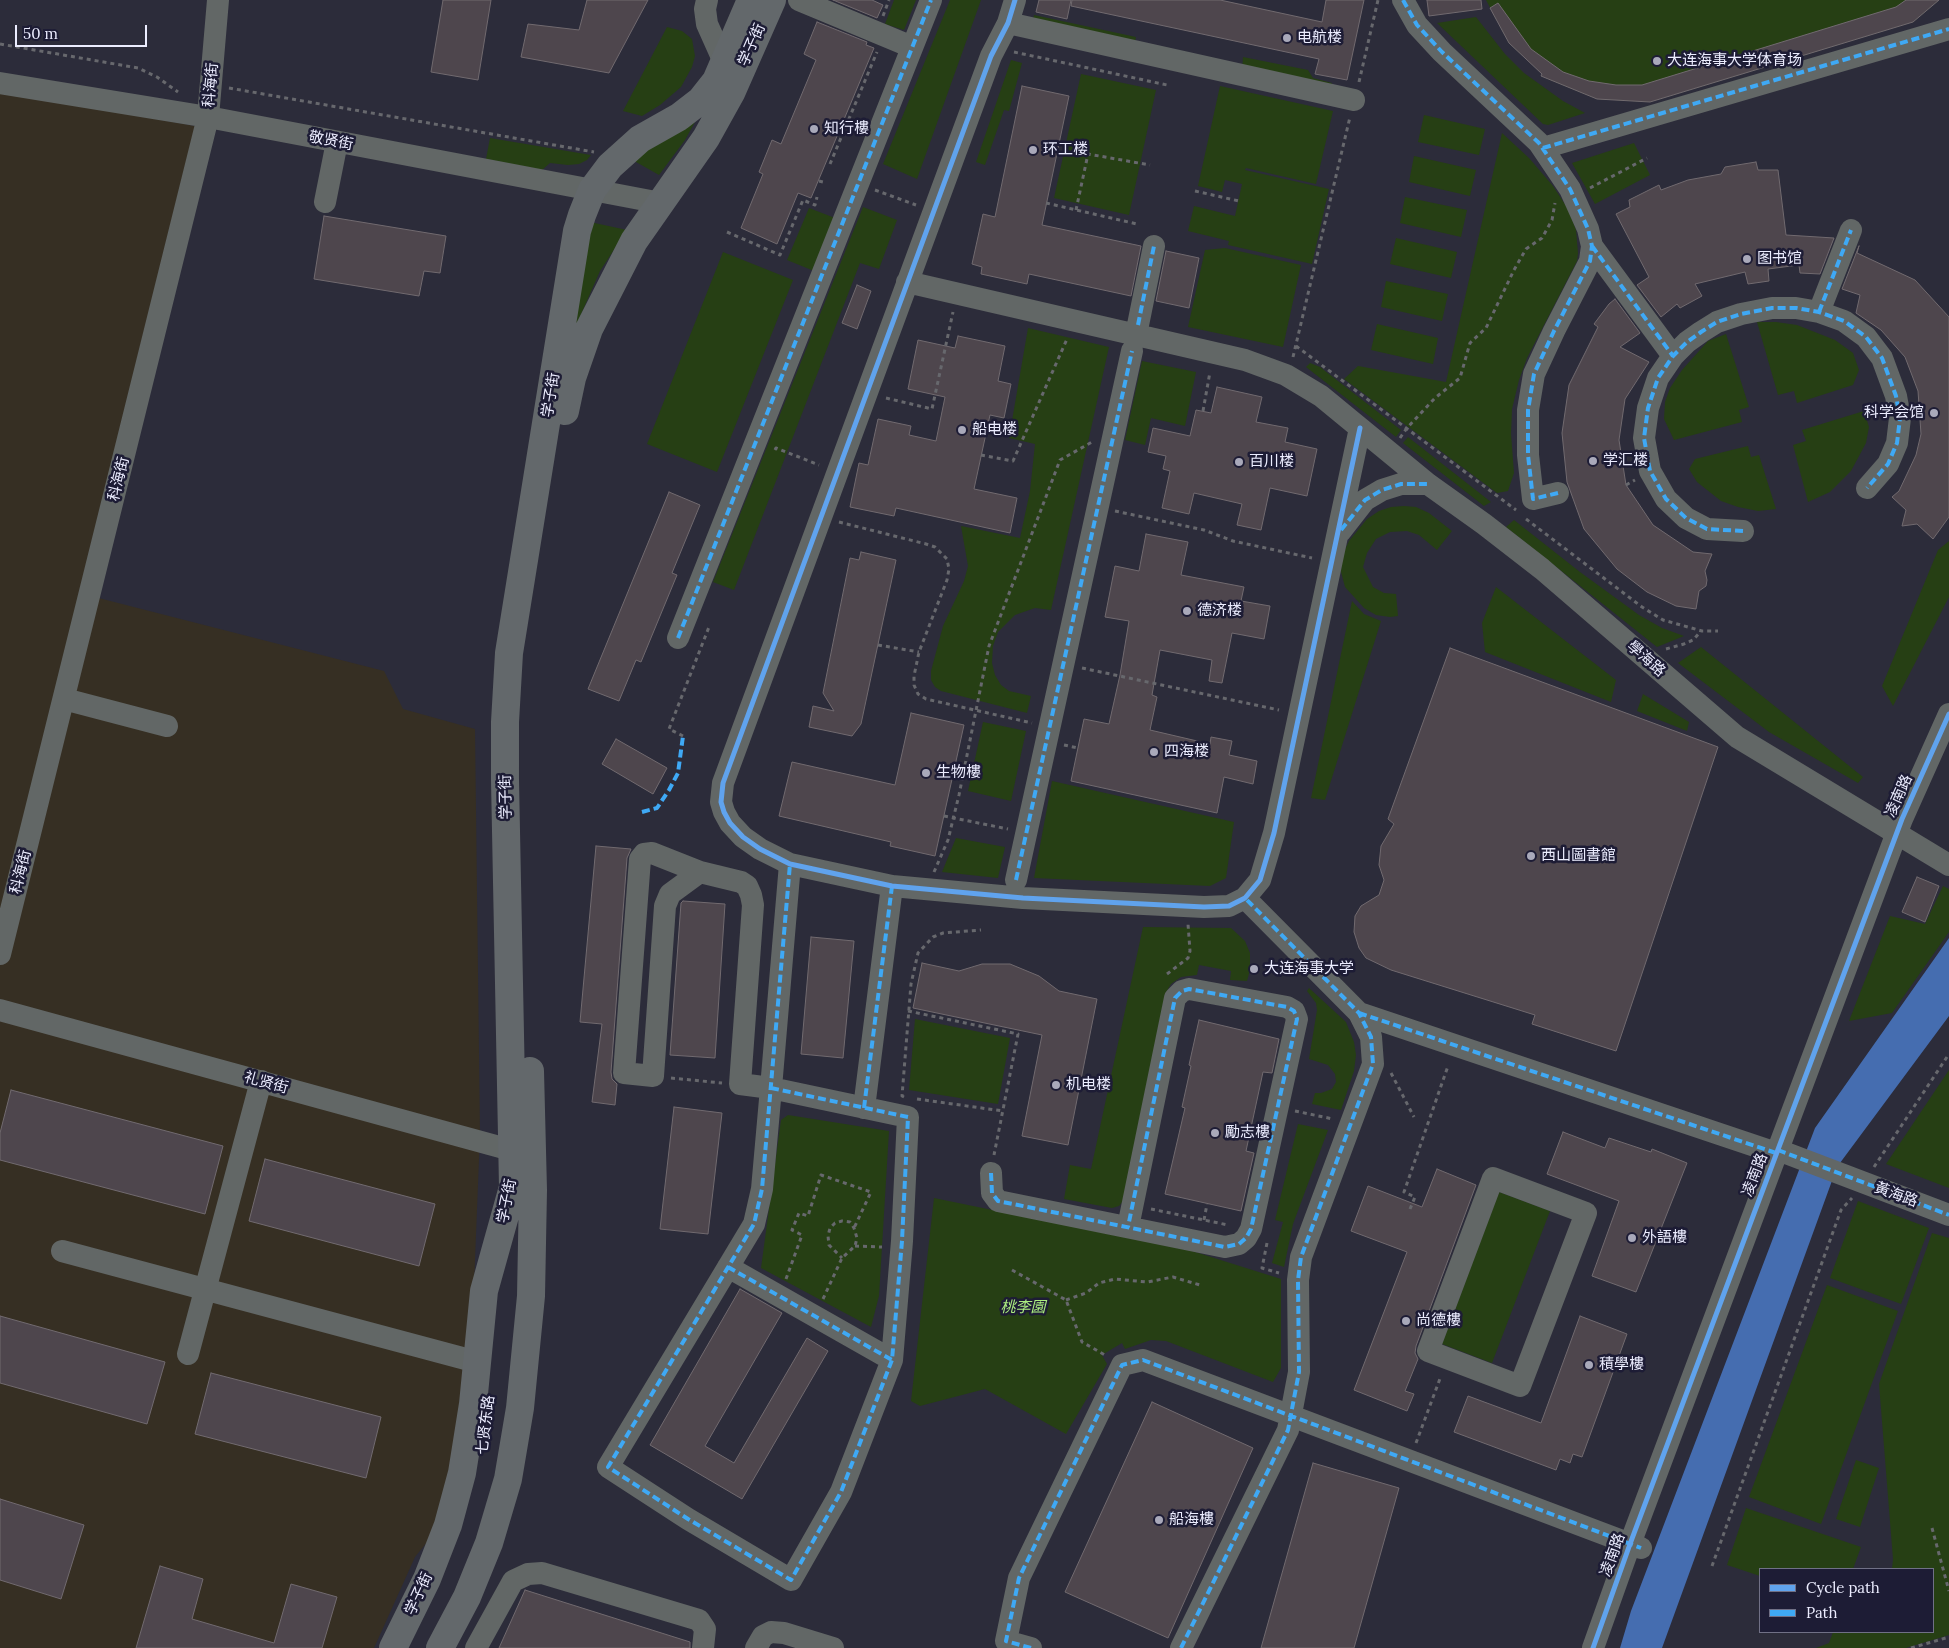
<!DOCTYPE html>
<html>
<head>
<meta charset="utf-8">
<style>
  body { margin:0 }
  #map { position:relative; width:1949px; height:1648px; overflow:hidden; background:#2c2c3a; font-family:Lora,serif }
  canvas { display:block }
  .legend { position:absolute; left:1759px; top:1568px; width:175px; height:65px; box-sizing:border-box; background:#1d1c35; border:1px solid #707086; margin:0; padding:6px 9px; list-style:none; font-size:15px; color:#ecedff }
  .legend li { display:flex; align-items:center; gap:10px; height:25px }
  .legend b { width:25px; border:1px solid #707086 }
  .scale { position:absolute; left:15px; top:25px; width:132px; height:22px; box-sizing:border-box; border:2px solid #ecedff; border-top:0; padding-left:6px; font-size:15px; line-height:18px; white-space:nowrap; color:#ecedff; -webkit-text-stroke:4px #1d1c35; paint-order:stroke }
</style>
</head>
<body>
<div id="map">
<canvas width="1949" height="1648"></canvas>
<ul class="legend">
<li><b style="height:6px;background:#60a3ed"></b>Cycle path</li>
<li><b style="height:6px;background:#3fa9f5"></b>Path</li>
</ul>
<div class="scale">50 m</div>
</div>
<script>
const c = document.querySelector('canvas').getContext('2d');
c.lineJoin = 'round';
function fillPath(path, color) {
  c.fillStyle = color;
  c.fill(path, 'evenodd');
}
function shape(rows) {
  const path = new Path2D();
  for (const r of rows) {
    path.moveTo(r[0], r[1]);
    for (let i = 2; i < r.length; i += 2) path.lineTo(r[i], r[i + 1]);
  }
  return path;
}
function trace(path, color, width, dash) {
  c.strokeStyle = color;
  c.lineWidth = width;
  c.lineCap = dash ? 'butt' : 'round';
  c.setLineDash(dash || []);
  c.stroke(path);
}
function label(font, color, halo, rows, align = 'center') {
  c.font = font + ' Lora,"Noto Sans SC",serif';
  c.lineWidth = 5;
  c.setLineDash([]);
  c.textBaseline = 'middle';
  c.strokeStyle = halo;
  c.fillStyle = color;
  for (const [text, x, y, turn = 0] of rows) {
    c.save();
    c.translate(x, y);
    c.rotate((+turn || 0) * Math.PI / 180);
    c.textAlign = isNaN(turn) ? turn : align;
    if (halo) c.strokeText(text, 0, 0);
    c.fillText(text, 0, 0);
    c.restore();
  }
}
fillPath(shape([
  [0,91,195,126,79,593,384,671,403,709,475,729,480,1134,474,1285,445,1520,415,1557,374,1648,0,1648]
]), '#362f23');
fillPath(shape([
  [894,0,916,0,904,30,885,24],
  [950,0,981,0,917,179,883,164],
  [1486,0,1939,0,1913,22,1650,102,1597,99,1548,79,1509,43],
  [1034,15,1136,37,1134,47,1032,24],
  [1476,17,1505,54,1524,73,1563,101,1585,113,1548,125,1543,124,1437,23],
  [667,27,682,31,692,39,695,56,692,67,681,87,660,105,642,116,623,111],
  [1243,57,1308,70,1313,78,1332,83,1329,92,1242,72],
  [1011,60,1022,63,1009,111,1004,110,985,165,976,162],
  [1081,74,1156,90,1129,215,1054,198],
  [1220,86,1333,111,1316,184,1246,168,1245,170,1329,189,1312,264,1228,245,1229,241,1188,231,1194,206,1235,216,1242,184,1225,180,1222,192,1198,186],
  [696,113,695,122,685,140,659,175,629,158],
  [1424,115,1485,129,1479,155,1418,142],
  [1502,133,1529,158,1553,186,1568,209,1576,230,1578,253,1577,261,1527,358,1519,380,1512,409,1511,434,1514,473,1508,491,1497,493,1344,379,1358,366,1446,382],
  [490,138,591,155,587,160,579,164,568,165,550,163,542,170,486,159],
  [1634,143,1650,175,1595,204,1572,163],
  [1414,156,1476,170,1470,196,1409,182],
  [1405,197,1467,210,1461,237,1400,223],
  [863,207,897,220,879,269,860,263,734,590,713,582],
  [809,208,835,218,814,271,787,260],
  [590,222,627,230,600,271,575,328,582,240],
  [1396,238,1457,252,1451,278,1390,264],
  [1225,248,1301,265,1283,347,1188,327,1205,250],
  [723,252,793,280,717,472,647,444],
  [1386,281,1448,294,1442,321,1381,307],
  [1757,322,1776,322,1797,325,1835,340,1853,353,1859,370,1853,385,1797,403,1794,391,1778,395],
  [1377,324,1438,338,1433,364,1371,350],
  [1028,328,1109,347,1051,610,1035,608,1015,615,998,632,993,646,992,663,995,675,1001,685,1009,691,1031,696,1027,713,941,691,935,687,931,680,931,671,943,626,964,581,968,566,961,526,1020,538,1030,491,1035,444,1009,438],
  [1726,334,1749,407,1739,410,1742,422,1674,440,1664,419,1665,402,1670,388,1682,370,1708,341],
  [1142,361,1196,372,1185,426,1151,418,1145,445,1125,440],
  [1310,363,1320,367,1401,430,1396,437,1306,367],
  [1864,411,1869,427,1866,443,1851,471,1830,492,1808,502,1793,445,1806,441,1802,430],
  [1408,437,1491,502,1484,506,1403,443],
  [1748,446,1751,457,1759,455,1776,509,1758,511,1738,507,1721,501,1697,482,1689,469,1695,459],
  [1404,506,1416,507,1429,513,1452,531,1437,550,1419,535,1407,531,1390,532,1376,539,1367,553,1363,567,1373,587,1384,593,1396,594,1398,616,1390,617,1376,615,1364,608,1345,587,1341,572,1342,556,1349,541,1367,519,1379,511,1391,507],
  [1514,520,1580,572,1639,615,1662,628,1684,636,1657,647,1506,527],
  [1949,541,1949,597,1893,706,1882,686,1938,550],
  [1496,587,1616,680,1611,702,1485,652,1482,623],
  [1352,601,1364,614,1381,621,1325,800,1311,798],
  [1701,647,1863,777,1858,783,1769,732,1678,663],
  [1643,694,1689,722,1687,731,1637,711],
  [983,722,1026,731,1011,801,968,791],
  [1052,781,1234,822,1226,878,1210,886,1034,878],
  [956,838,1005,847,998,878,942,872],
  [1943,886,1949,889,1949,932,1892,1013,1849,1021,1890,916,1925,924],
  [1143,927,1231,928,1245,941,1250,953,1250,970,1247,981,1230,980,1231,971,1199,965,1197,975,1181,977,1171,984,1165,994,1123,1201,1119,1206,1112,1208,1064,1199,1070,1165,1091,1169],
  [1309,988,1346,1022,1354,1042,1356,1055,1354,1071,1341,1110,1312,1104,1315,1093,1321,1093,1332,1089,1336,1082,1335,1074,1328,1065,1309,1059,1317,1010,1316,1003,1307,991],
  [915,1019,1010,1038,998,1104,909,1090],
  [1949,1070,1949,1188,1886,1164],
  [788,1115,889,1131,879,1296,871,1327,761,1268,781,1120],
  [1298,1124,1328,1130,1293,1224,1284,1267,1272,1263,1283,1222,1275,1220],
  [1499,1192,1550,1211,1492,1363,1442,1344],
  [934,1198,1192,1251,1281,1279,1281,1368,1273,1382,1166,1341,1151,1340,1125,1349,1122,1343,1102,1355,1107,1364,1066,1434,985,1389,920,1406,911,1401],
  [1858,1201,1929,1228,1901,1304,1830,1278],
  [1932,1233,1949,1238,1949,1635,1906,1648,1816,1648,1829,1643,1833,1632,1933,1632,1933,1569,1892,1569,1893,1559,1879,1384],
  [1827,1285,1898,1311,1821,1524,1749,1497],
  [1856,1460,1879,1468,1860,1527,1836,1519],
  [1746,1508,1861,1547,1853,1569,1760,1569,1760,1576,1727,1565]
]), '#263f14');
fillPath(shape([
  [1949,938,1949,1016,1837,1167,1662,1648,1620,1648,1631,1611,1815,1128]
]), '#456db0');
const building = shape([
  [443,0,491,0,478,80,431,72,443,0],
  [587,0,648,0,609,73,521,57,528,24,579,30,587,0],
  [833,0,872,0,883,5,877,18,833,0],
  [1039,0,1071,0,1067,19,1036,12,1039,0],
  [1072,0,1220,0,1322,22,1326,0,1364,0,1347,80,1315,74,1319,59,1071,6,1072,0],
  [1427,0,1481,0,1482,9,1429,16,1427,0],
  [1906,0,1939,0,1913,22,1650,102,1597,99,1541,76,1542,74,1509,43,1490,8,1498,3,1531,49,1563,72,1589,81,1616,85,1642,85,1896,7,1906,0],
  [817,22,867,42,866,45,874,48,811,198,798,193,777,244,741,228,763,174,759,172,772,140,781,144,816,60,804,54,817,22],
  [1022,86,1069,96,1042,225,1141,246,1131,296,1029,274,1027,284,981,274,982,267,972,264,983,214,995,217,1022,86],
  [1756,162,1758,170,1778,170,1786,235,1834,238,1820,274,1800,273,1799,265,1768,269,1769,281,1748,284,1745,272,1695,284,1702,296,1680,308,1677,304,1661,317,1637,285,1649,277,1616,214,1630,207,1629,200,1659,185,1661,190,1688,180,1721,174,1725,167,1756,162],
  [324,216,446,236,440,273,424,271,419,296,314,279,324,216],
  [1859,246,1857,253,1915,280,1949,317,1949,517,1933,539,1917,524,1902,526,1906,510,1892,497,1899,491,1916,455,1921,434,1918,391,1905,357,1881,330,1856,313,1860,295,1842,289,1859,246],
  [1166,251,1199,258,1189,308,1156,301,1166,251],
  [857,285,871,291,857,329,842,323,857,285],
  [1615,299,1640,333,1620,347,1649,362,1625,399,1619,440,1626,485,1653,525,1693,552,1712,554,1705,571,1707,580,1706,586,1699,591,1696,609,1676,606,1647,592,1617,569,1584,529,1567,482,1562,433,1569,385,1598,327,1594,324,1609,304,1615,299],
  [958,336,1005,346,998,381,1011,384,1004,418,990,415,974,489,1017,498,1010,533,896,508,894,516,850,507,859,463,868,465,878,419,911,426,909,435,936,441,945,397,908,389,918,340,955,348,958,336],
  [1217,387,1262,397,1256,422,1288,428,1285,442,1317,449,1307,496,1270,488,1261,530,1237,525,1242,504,1194,493,1189,514,1162,508,1170,471,1163,469,1166,456,1148,452,1153,428,1190,436,1196,410,1211,413,1217,387],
  [669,492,700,505,672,573,677,575,641,662,636,660,619,701,588,689,669,492],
  [1146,534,1188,542,1181,575,1244,587,1241,601,1270,606,1264,639,1232,633,1222,683,1209,681,1212,660,1160,650,1152,695,1157,697,1150,730,1210,744,1211,737,1232,741,1229,755,1257,761,1253,784,1224,777,1217,813,1071,781,1084,719,1109,724,1120,675,1129,621,1105,617,1115,566,1139,571,1146,534],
  [861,552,896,560,861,724,852,736,809,727,813,706,834,711,823,693,850,558,859,560,861,552],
  [1450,648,1718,747,1616,1051,1532,1024,1535,1015,1391,970,1366,958,1359,948,1354,932,1355,916,1361,906,1379,895,1384,880,1379,865,1381,846,1394,824,1388,819,1450,648],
  [911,713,964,725,935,856,890,846,891,842,779,816,792,762,895,785,911,713],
  [616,739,667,768,653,794,602,764,616,739],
  [596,846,631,849,627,858,611,1072,612,1079,617,1084,615,1105,592,1102,602,1024,580,1022,596,846],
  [1917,877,1939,886,1925,922,1902,912,1917,877],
  [683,901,725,904,715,1058,670,1055,681,903,683,901],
  [811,937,854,941,843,1058,801,1054,811,937],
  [922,963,959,971,982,964,1010,964,1039,976,1059,991,1097,999,1068,1145,1022,1136,1042,1035,913,1008,922,963],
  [1199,1020,1279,1039,1272,1073,1263,1072,1246,1151,1254,1153,1241,1211,1165,1194,1185,1108,1182,1107,1191,1066,1189,1065,1199,1020],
  [11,1090,223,1146,205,1214,0,1160,0,1133,11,1090],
  [674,1107,722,1113,708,1234,660,1229,674,1107],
  [1563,1132,1605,1148,1609,1138,1651,1152,1652,1149,1687,1163,1636,1292,1592,1276,1619,1201,1547,1174,1563,1132],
  [265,1159,435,1204,419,1266,249,1221,265,1159],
  [1437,1169,1476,1185,1416,1346,1415,1353,1418,1359,1405,1391,1414,1394,1407,1411,1354,1390,1407,1252,1351,1231,1368,1186,1422,1207,1437,1169],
  [740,1289,782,1313,705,1446,734,1463,807,1338,828,1351,742,1499,650,1445,740,1289],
  [0,1316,165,1362,147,1424,0,1383,0,1316],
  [1580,1316,1627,1334,1582,1457,1573,1454,1570,1463,1560,1459,1556,1470,1454,1432,1468,1396,1541,1423,1580,1316],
  [211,1373,381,1417,366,1478,195,1434,211,1373],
  [1152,1402,1253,1448,1168,1638,1065,1592,1152,1402],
  [1313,1463,1399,1488,1354,1648,1261,1648,1313,1463],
  [0,1499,84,1525,61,1599,0,1580,0,1499],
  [160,1566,203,1579,192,1619,274,1643,291,1584,337,1597,322,1648,136,1648,160,1566],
  [525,1590,690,1642,690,1648,499,1648,525,1590]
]);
fillPath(building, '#4e464d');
trace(building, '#716a6f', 1);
trace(shape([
  [883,16,889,0],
  [0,44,138,68,157,77,178,92],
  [1014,52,1167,85],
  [1359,82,1378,0],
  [229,88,594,152],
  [830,164,877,52],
  [819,181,823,182],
  [1590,188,1647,158],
  [875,190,916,205],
  [1195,191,1239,201],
  [1046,203,1137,224],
  [1076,210,1088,154,1150,165],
  [727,232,780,255,803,200,815,205,817,197],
  [1296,346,1516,510],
  [1293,357,1350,117],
  [886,398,932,409,953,312],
  [1203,411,1210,372],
  [1400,438,1407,428,1435,398,1460,378,1470,343,1486,328,1514,270,1526,249,1542,238,1552,220,1555,203],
  [775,450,776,448,819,465],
  [981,455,1013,461,1067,339],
  [1626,485,1635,480],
  [1115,511,1204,530,1233,541,1312,558],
  [1526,519,1642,607,1663,620,1702,631,1718,631],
  [839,522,926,544,935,547,947,559,949,569,947,580,919,652,914,676,914,685,918,694,926,699,1032,723],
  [878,645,919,652],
  [1666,649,1684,644,1693,640,1701,631],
  [1082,668,1279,710],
  [683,736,669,729,709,627],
  [1064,745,1078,748],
  [944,816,1008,829],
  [934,872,948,840,959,795,989,646,1060,460,1092,442],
  [1167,974,1188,958,1190,951,1188,924],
  [908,1011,1018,1034,994,1155],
  [1391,1073,1414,1117],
  [671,1078,722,1083],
  [904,1097,902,1096,911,984,918,953,933,937,943,933,981,930],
  [917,1099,1003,1111],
  [1295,1111,1333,1119],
  [1874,1167,1949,1054],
  [1151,1209,1228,1225],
  [1410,1209,1415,1197,1404,1192,1448,1066],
  [1204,1220,1207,1204],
  [1267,1243,1262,1268,1279,1273],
  [855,1246,882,1247],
  [1012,1270,1066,1300,1082,1342,1105,1355],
  [786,1279,802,1235,792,1230,799,1213,808,1216,821,1175,871,1192,854,1228],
  [823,1299,842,1258,855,1246,857,1238,854,1228,850,1222,842,1221,835,1223,830,1228,828,1236,829,1245,842,1258],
  [1066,1300,1086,1293,1099,1283,1115,1279,1147,1282,1173,1277,1200,1285],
  [1416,1443,1441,1376],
  [1932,1528,1949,1591],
  [1712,1566,1841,1210,1852,1198],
  [1911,1648,1949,1637]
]), '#67686d', 3, [4, 4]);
trace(shape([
  [707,0,705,9,707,24,724,62],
  [799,0,912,47],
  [1015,0,1008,23,991,56,723,783,721,802,724,812,730,823,743,837,760,849,790,864,892,886,1023,898,1204,907,1229,906,1245,898,1260,880,1274,833,1360,428],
  [1403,0,1417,25,1442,52,1539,143,1570,189,1588,229,1592,246,1590,261,1554,331,1534,374,1528,410,1528,455,1533,499,1558,493],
  [1008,23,1354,100],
  [0,83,208,117,661,203],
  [1543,148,1949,29],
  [325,202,337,142],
  [1592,246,1673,356],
  [907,282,1245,360,1286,375,1321,396,1428,484,1484,524,1542,569,1737,737,1949,865],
  [1819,312,1851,230],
  [1138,325,1154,246],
  [1743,531,1707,529,1686,518,1666,499,1650,471,1644,438,1648,408,1658,378,1673,356,1687,342,1701,332,1717,322,1741,314,1772,308,1796,308,1819,312,1844,321,1866,337,1882,358,1896,396,1900,418,1897,443,1888,464,1867,488],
  [1340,532,1365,500,1382,490,1401,484,1428,484],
  [678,638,931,0],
  [64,699,167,726],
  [700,872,670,894,665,906,653,1076,624,1073,640,859,644,854,652,853,700,872,741,882,747,886,751,895,753,905,740,1084,771,1088,908,1117,902,1241,892,1360,841,1492,791,1580,688,1519,608,1467,754,1224,762,1189,771,1088,790,864],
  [1016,880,1132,351],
  [0,954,208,117,218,0],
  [0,1010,529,1155],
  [1359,1013,1776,1153],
  [864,1108,892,886],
  [1778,1150,1949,1215],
  [991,1173,992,1193,998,1201,1225,1247,1239,1244,1246,1238,1251,1229,1297,1019,1294,1011,1287,1007,1189,989,1182,991,1175,998,1128,1227],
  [1493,1178,1586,1213,1520,1386,1428,1351,1493,1178],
  [62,1251,477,1362],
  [728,1267,892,1360],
  [188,1354,261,1081],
  [476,1648,513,1581,528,1574,542,1573,699,1620,705,1629,703,1648],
  [756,1648,763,1636,771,1632,784,1633,833,1648],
  [1031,1648,1006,1641,1019,1578,1122,1365,1143,1360,1641,1548],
  [1181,1648,1288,1430,1299,1372,1298,1280,1301,1257,1373,1064,1371,1037,1359,1013,1245,898],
  [1593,1648,1630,1544,1902,819,1949,714]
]), '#626766', 22);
trace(shape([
  [565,411,572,378,589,329,634,241,706,138,731,93,772,0],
  [393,1648,427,1579,448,1525,462,1473,473,1404,484,1291,513,1187,505,780,505,722,509,653,577,231,582,215,592,190,610,166,640,139,679,117,701,100,716,81,751,0],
  [440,1648,467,1597,489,1543,508,1479,520,1408,531,1296,533,1190,530,1071]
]), '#63686b', 28);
trace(shape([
  [1403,0,1417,25,1442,52,1539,143,1570,189,1588,229,1592,246,1590,261,1554,331,1534,374,1528,410,1528,455,1533,499,1558,493],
  [1543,148,1949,29],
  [1592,246,1673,356],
  [1819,312,1851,230],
  [1138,325,1154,246],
  [1341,530,1365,500,1382,490,1401,484,1428,484],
  [1743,531,1707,529,1686,518,1666,499,1650,471,1644,438,1648,408,1658,378,1673,356,1687,342,1701,332,1717,322,1741,314,1772,308,1796,308,1819,312,1844,321,1866,337,1882,358,1896,396,1900,418,1897,443,1888,464,1867,488],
  [678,638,931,0],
  [642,812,657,808,669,790,678,773,683,736],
  [1016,880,1132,351],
  [1359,1013,1776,1153],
  [771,1088,908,1117,902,1241,892,1360,841,1492,791,1580,688,1519,608,1467,754,1224,762,1189,790,864],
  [864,1108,892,886],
  [1778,1150,1949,1215],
  [991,1173,992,1193,998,1201,1225,1247,1239,1244,1246,1238,1251,1229,1297,1019,1294,1011,1287,1007,1189,989,1182,991,1175,998,1128,1227],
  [728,1267,892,1360],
  [1031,1648,1006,1641,1019,1578,1122,1365,1143,1360,1641,1548],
  [1181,1648,1288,1430,1299,1372,1298,1280,1301,1257,1373,1064,1371,1037,1359,1013,1245,898]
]), '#3fa9f5', 4, [8, 4]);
trace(shape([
  [1015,0,1008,23,991,56,723,783,721,802,724,812,730,823,743,837,760,849,790,864,892,886,1023,898,1204,907,1229,906,1245,898,1260,880,1274,833,1360,428],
  [1593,1648,1630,1544,1902,819,1949,714]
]), '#60a3ed', 5);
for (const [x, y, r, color] of [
  [1287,38,5,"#a9a9ba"],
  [1657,61,5,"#a9a9ba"],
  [814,129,5,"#a9a9ba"],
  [1033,150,5,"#a9a9ba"],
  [1747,259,5,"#a9a9ba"],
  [1934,413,5,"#a9a9ba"],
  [962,430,5,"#a9a9ba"],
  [1593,461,5,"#a9a9ba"],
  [1239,462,5,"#a9a9ba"],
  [1187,611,5,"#a9a9ba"],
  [1154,752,5,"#a9a9ba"],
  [926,773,5,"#a9a9ba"],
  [1531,856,5,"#a9a9ba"],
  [1254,969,5,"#a9a9ba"],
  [1056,1085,5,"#a9a9ba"],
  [1215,1133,5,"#a9a9ba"],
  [1632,1238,5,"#a9a9ba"],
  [1406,1321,5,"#a9a9ba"],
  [1589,1365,5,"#a9a9ba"],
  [1159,1520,5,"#a9a9ba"]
]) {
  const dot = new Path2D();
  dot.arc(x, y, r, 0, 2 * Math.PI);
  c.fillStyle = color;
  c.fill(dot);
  trace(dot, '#1d1c35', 2);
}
label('15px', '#ecedff', '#1d1c35', [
  ["电航楼",1297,38],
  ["大连海事大学体育场",1667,61],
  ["知行樓",824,129],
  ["环工楼",1043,150],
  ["图书馆",1757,259],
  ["科学会馆",1924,413,"right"],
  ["船电楼",972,430],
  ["学汇楼",1603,461],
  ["百川楼",1249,462],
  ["德济楼",1197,611],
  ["四海楼",1164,752],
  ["生物樓",936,773],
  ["西山圖書館",1541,856],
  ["大连海事大学",1264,969],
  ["机电楼",1066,1085],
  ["勵志樓",1225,1133],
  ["外語樓",1642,1238],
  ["尚德樓",1416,1321],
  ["積學樓",1599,1365],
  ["船海樓",1169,1520]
], 'left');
label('15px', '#ecedff', '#1d1c35', [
  ["学子街",752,45,-66],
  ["科海街",211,85,-85],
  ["敬贤街",331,141,11],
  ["学子街",551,395,-81],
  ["科海街",119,479,-76],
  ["學海路",1646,659,41],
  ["凌南路",1899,796,-66],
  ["学子街",506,797,-91],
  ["科海街",21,872,-76],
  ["礼贤街",266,1083,15],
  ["凌南路",1755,1175,-69],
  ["黃海路",1896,1195,20],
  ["学子街",507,1201,-79],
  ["七贤东路",486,1425,-83],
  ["凌南路",1613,1555,-70],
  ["学子街",419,1594,-65]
]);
label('italic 15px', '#acee81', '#1d1c35', [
  ["桃李園",1023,1308]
]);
</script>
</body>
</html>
